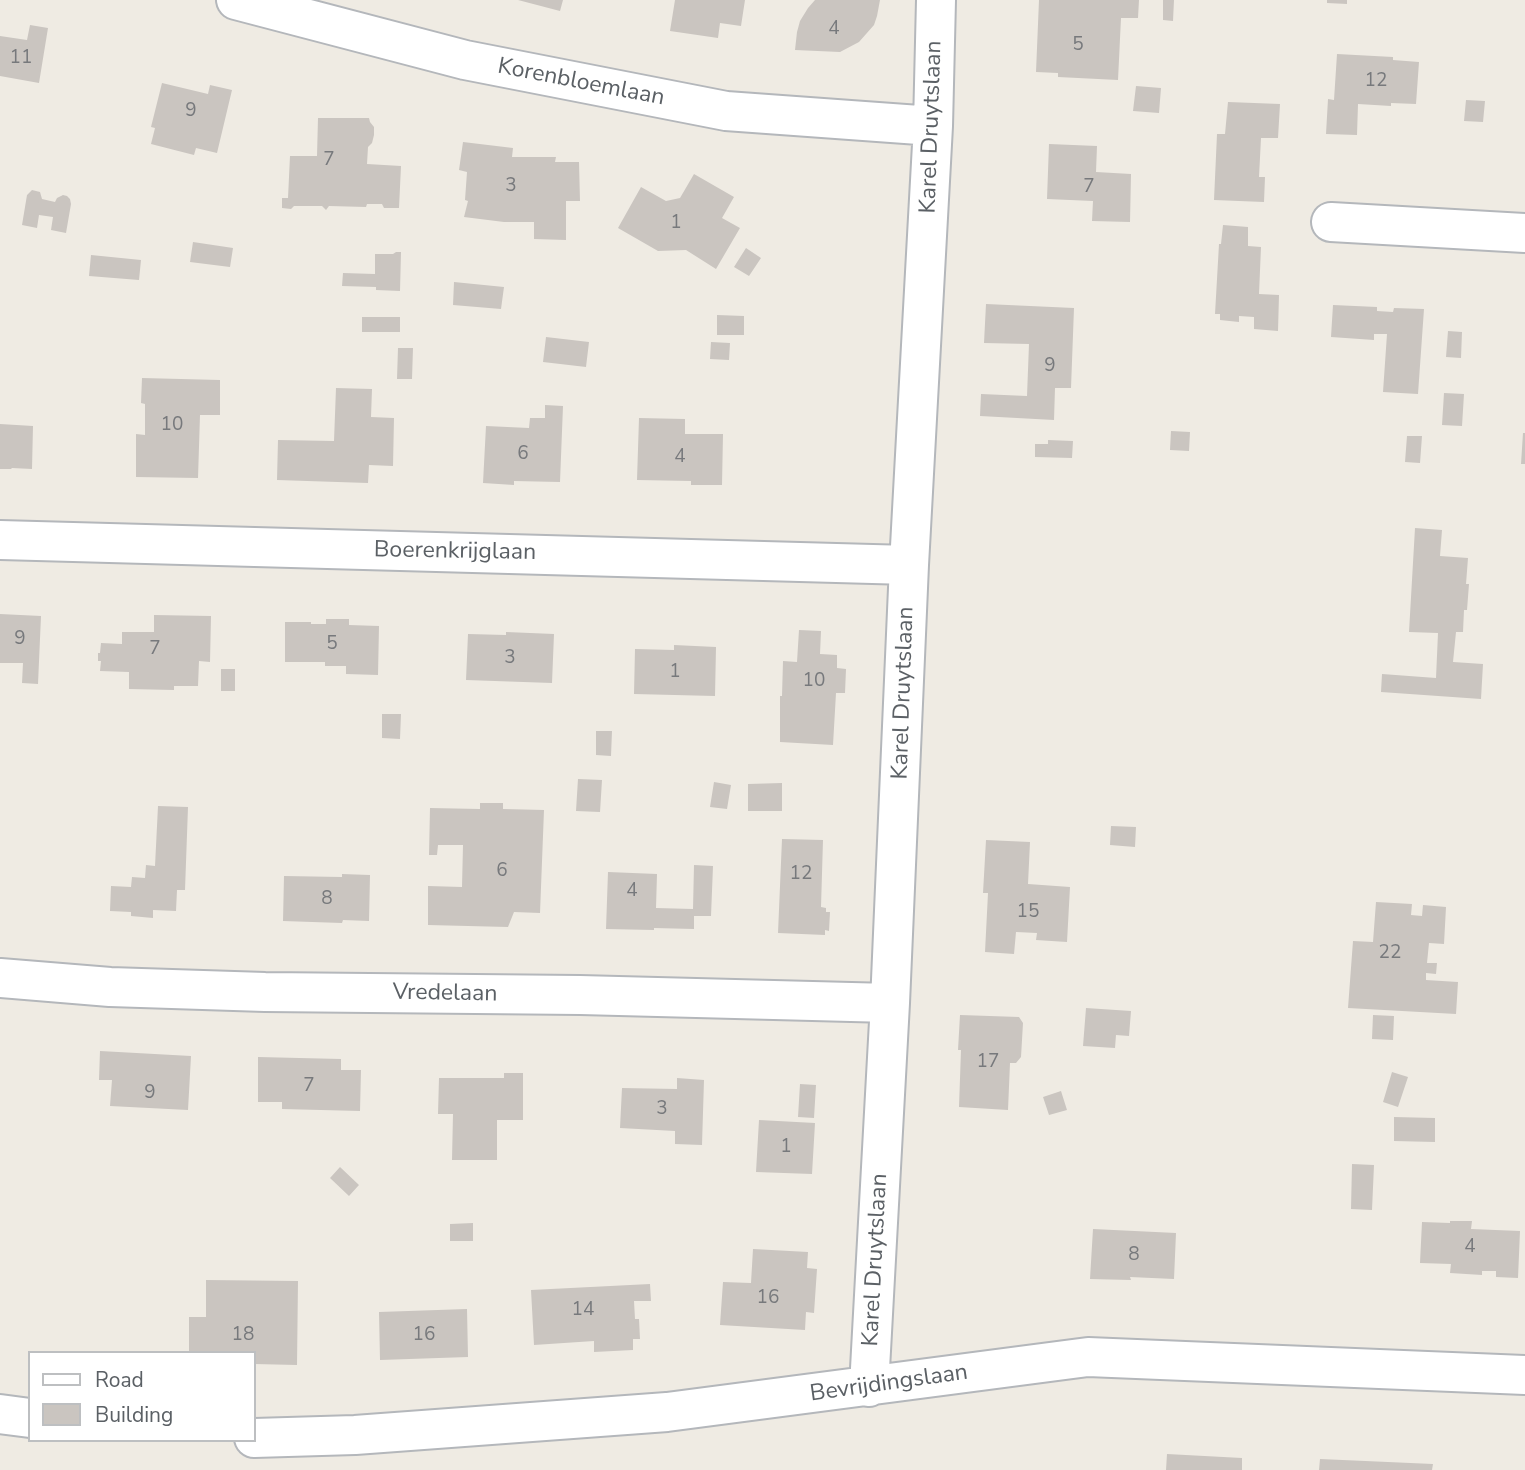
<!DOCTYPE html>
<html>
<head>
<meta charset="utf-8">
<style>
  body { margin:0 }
  #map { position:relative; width:1525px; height:1470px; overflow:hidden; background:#efebe3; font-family:"Nunito Sans",sans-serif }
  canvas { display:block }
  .legend { position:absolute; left:28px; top:1351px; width:228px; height:91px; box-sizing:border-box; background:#fff; border:2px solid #bdbfc1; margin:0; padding:9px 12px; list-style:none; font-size:21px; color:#5b6065 }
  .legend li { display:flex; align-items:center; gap:14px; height:35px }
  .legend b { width:35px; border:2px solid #bdbfc1 }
</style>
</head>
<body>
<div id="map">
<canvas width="1525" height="1470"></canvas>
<ul class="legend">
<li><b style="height:9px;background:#fff"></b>Road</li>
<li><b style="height:19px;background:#cac5c0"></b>Building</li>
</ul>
</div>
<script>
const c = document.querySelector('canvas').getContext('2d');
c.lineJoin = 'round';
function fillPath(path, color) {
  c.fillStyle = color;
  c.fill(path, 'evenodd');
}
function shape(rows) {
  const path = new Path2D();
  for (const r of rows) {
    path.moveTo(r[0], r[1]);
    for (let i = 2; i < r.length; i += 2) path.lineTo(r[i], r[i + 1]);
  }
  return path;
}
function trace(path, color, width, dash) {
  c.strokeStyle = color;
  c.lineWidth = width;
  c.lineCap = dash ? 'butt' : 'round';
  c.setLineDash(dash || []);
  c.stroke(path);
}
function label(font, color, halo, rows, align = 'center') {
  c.font = font + ' "Nunito Sans",sans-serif';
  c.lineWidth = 5;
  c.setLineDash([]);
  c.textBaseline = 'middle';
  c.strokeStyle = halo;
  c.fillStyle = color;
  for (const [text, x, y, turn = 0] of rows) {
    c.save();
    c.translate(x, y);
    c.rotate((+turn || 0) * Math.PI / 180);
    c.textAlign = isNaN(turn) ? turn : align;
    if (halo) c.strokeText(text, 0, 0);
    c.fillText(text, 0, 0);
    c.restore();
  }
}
fillPath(shape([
  [518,0,563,0,560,11],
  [675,0,745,0,741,26,720,23,718,38,670,31],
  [815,0,880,0,877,16,874,25,859,42,840,52,795,50,797,32,800,21,808,8],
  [1039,0,1139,0,1138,18,1121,18,1118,80,1058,77,1058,73,1036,72],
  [1163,0,1174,0,1173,21,1163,20],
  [1327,0,1347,0,1347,4,1327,3],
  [30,25,48,28,39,83,0,76,0,36,27,40],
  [1337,54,1393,57,1393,60,1419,62,1416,104,1391,103,1391,106,1358,104,1357,135,1326,134,1328,99,1334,100],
  [162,83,208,94,210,85,232,90,217,153,196,148,194,155,151,144,155,128,151,127],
  [1136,86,1161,88,1159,113,1133,111],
  [1466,100,1485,101,1483,122,1464,121],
  [1228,102,1280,104,1278,138,1261,138,1259,177,1265,177,1264,202,1214,200,1217,134,1225,134],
  [318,118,369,118,370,122,374,127,374,135,372,143,368,147,367,164,401,166,399,208,384,208,382,204,367,204,366,207,329,206,326,210,322,206,294,206,291,209,282,208,282,198,288,198,290,156,317,156],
  [463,142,513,148,512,157,556,157,555,162,579,162,580,201,566,201,566,240,534,239,534,222,504,222,464,217,468,201,465,200,467,172,459,170],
  [1049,144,1097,146,1096,172,1131,174,1130,222,1092,221,1093,201,1047,199],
  [694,174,734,197,722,218,740,228,716,269,686,250,658,251,618,228,641,187,666,201,680,198],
  [32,190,40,192,42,199,55,202,57,198,63,195,67,196,70,199,71,204,66,233,51,230,53,217,39,215,37,228,22,225,27,195],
  [1223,225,1248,227,1248,246,1261,247,1259,294,1279,295,1278,331,1254,329,1254,317,1239,316,1239,322,1220,320,1220,314,1215,314,1219,244,1221,244],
  [193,242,233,248,230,267,190,262],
  [746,248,761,258,749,276,734,267],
  [396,252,401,252,400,291,376,290,376,287,342,286,343,273,375,274,375,254,393,254],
  [91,255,141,260,139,280,89,276],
  [454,282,504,287,501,309,453,305],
  [986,304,1074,308,1071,388,1055,388,1054,420,980,416,981,394,1027,396,1029,344,984,343],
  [1333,305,1377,307,1377,311,1393,312,1394,308,1424,309,1418,394,1383,392,1387,334,1374,334,1374,340,1331,337],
  [717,315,744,316,744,335,717,335],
  [362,317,400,317,400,332,362,332],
  [1448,331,1462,332,1461,358,1446,357],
  [546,337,589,342,586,367,543,362],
  [711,342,730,343,729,360,710,359],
  [398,348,413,348,412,379,397,379],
  [142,378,220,380,220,415,200,415,198,478,136,477,136,434,145,435,145,404,141,403],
  [336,388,372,389,371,417,394,418,393,466,369,465,368,483,277,480,278,440,334,441],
  [1444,393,1464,394,1462,426,1442,425],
  [545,405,563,406,560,482,514,481,514,485,483,483,486,426,529,428,530,418,545,418],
  [639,418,685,419,685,434,723,434,722,485,691,485,691,481,637,480],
  [0,424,33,426,32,469,12,468,11,469,0,469],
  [1171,431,1190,432,1189,451,1170,450],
  [1523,433,1525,433,1525,464,1521,464],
  [1407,436,1422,436,1420,463,1405,462],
  [1048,440,1073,441,1072,458,1035,457,1035,444,1048,444],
  [1415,528,1442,530,1440,556,1468,558,1466,584,1469,584,1467,610,1464,610,1463,632,1456,632,1453,662,1483,664,1481,699,1381,692,1382,674,1436,678,1438,633,1409,632],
  [0,614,41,616,38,684,22,683,23,663,0,663],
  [154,615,211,616,210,662,199,661,198,686,174,686,174,690,129,689,129,672,100,671,101,661,98,661,98,653,100,653,101,643,122,644,122,632,154,632],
  [326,619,349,619,349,625,379,626,378,675,346,674,346,666,325,666,325,662,285,662,285,622,311,622,311,624,326,624],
  [799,630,821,631,820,654,837,655,837,668,846,669,845,693,836,693,833,745,780,742,780,696,782,696,783,661,797,662],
  [506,632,554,634,552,683,466,680,468,634,506,635],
  [674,645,716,647,715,696,634,694,635,649,674,650],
  [221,669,235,669,235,691,221,691],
  [382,714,401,714,400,739,382,738],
  [596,731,612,731,611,756,596,755],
  [578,779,602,780,600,812,576,811],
  [714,782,731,785,727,809,710,807],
  [782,783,782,811,748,811,748,784],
  [480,803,503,803,503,809,544,810,540,913,514,912,508,927,428,925,428,886,462,887,463,845,438,845,437,855,429,855,430,808,480,809],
  [158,806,188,807,185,890,177,890,176,911,153,910,153,918,131,916,131,912,110,911,111,886,131,887,132,877,145,878,146,865,155,866],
  [1111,826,1136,827,1135,847,1110,845],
  [782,839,823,840,821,907,826,908,826,912,830,912,829,931,825,930,825,935,778,933],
  [986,840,1030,842,1028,884,1070,887,1067,942,1036,940,1037,933,1016,932,1014,954,985,952,988,893,983,893],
  [694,865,713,866,711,916,694,916,694,929,654,928,654,930,606,929,608,872,657,874,656,908,693,909],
  [342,874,370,875,369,921,343,920,342,923,283,921,284,876,342,877],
  [1376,902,1412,904,1411,915,1422,916,1423,905,1446,907,1444,944,1429,943,1427,963,1437,963,1436,974,1426,973,1426,980,1458,982,1456,1014,1348,1008,1353,941,1373,942],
  [1086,1008,1131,1011,1129,1036,1116,1035,1115,1048,1083,1046],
  [960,1015,1019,1017,1023,1023,1021,1057,1016,1063,1010,1063,1008,1110,959,1107,961,1050,958,1050],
  [1373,1015,1394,1016,1393,1040,1372,1039],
  [100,1051,191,1056,188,1110,110,1106,112,1080,99,1080],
  [258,1057,341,1059,341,1070,361,1070,360,1111,282,1109,282,1102,258,1102],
  [1392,1072,1408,1077,1398,1107,1383,1102],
  [504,1073,523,1073,523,1120,497,1120,497,1160,452,1160,453,1114,438,1114,439,1078,504,1078],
  [677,1078,704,1080,702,1145,675,1144,675,1131,620,1128,622,1088,677,1089],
  [800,1084,816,1085,814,1118,798,1117],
  [1061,1091,1067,1110,1049,1115,1043,1097],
  [1394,1117,1435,1118,1435,1142,1394,1141],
  [759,1120,815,1123,812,1174,756,1172],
  [1352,1164,1374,1165,1372,1210,1351,1209],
  [340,1167,359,1185,349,1196,330,1178],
  [1450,1221,1472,1221,1471,1229,1520,1231,1518,1278,1496,1277,1496,1271,1482,1271,1482,1275,1450,1273,1451,1264,1420,1263,1422,1222,1450,1223],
  [473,1223,473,1241,450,1241,450,1224],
  [1093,1229,1176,1233,1174,1279,1130,1277,1131,1280,1090,1279],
  [753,1249,808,1252,807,1268,817,1269,814,1313,806,1312,805,1330,720,1325,723,1282,751,1283],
  [206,1280,298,1281,297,1365,254,1364,254,1353,189,1353,189,1317,206,1317],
  [650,1284,651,1301,634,1301,635,1319,639,1319,640,1339,633,1339,633,1350,594,1352,594,1341,534,1345,531,1290],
  [467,1309,468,1357,380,1360,379,1312],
  [1167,1454,1242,1458,1242,1470,1166,1470],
  [1320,1459,1433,1464,1432,1470,1319,1470]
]), '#cac5c0');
const minor = shape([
  [236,0,465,60,726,111,933,126],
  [1331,222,1525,233],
  [0,540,909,565],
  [0,978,110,987,265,992,580,995,890,1003],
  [869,1387,890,1003,909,565,933,126,936,0],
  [0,1414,30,1418],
  [254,1438,355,1435,667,1412,1088,1357,1525,1375]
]);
trace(minor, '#b4b7bb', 42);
trace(minor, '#fff', 38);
label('19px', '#77797c', null, [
  ["4",834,29],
  ["5",1078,45],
  ["11",21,58],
  ["12",1376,81],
  ["9",191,111],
  ["7",329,160],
  ["3",511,186],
  ["7",1089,187],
  ["1",676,223],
  ["9",1050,366],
  ["10",172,425],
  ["6",523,454],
  ["4",680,457],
  ["9",20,639],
  ["5",332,644],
  ["7",155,649],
  ["3",510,658],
  ["1",675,672],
  ["10",814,681],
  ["6",502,871],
  ["12",801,874],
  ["4",632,891],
  ["8",327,899],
  ["15",1028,912],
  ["22",1390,953],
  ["17",988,1062],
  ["7",309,1086],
  ["9",150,1093],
  ["3",662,1109],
  ["1",786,1147],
  ["4",1470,1247],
  ["8",1134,1255],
  ["16",768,1298],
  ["14",583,1310],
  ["18",243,1335],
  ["16",424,1335]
]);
label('23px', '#5b6065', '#fff', [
  ["Korenbloemlaan",581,83,11],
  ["Karel Druytslaan",932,127,-88],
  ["Boerenkrijglaan",455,552,1],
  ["Karel Druytslaan",904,693,-88],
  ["Vredelaan",445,994,1],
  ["Karel Druytslaan",876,1260,-87],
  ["Bevrijdingslaan",889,1384,-8]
]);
</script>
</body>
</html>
